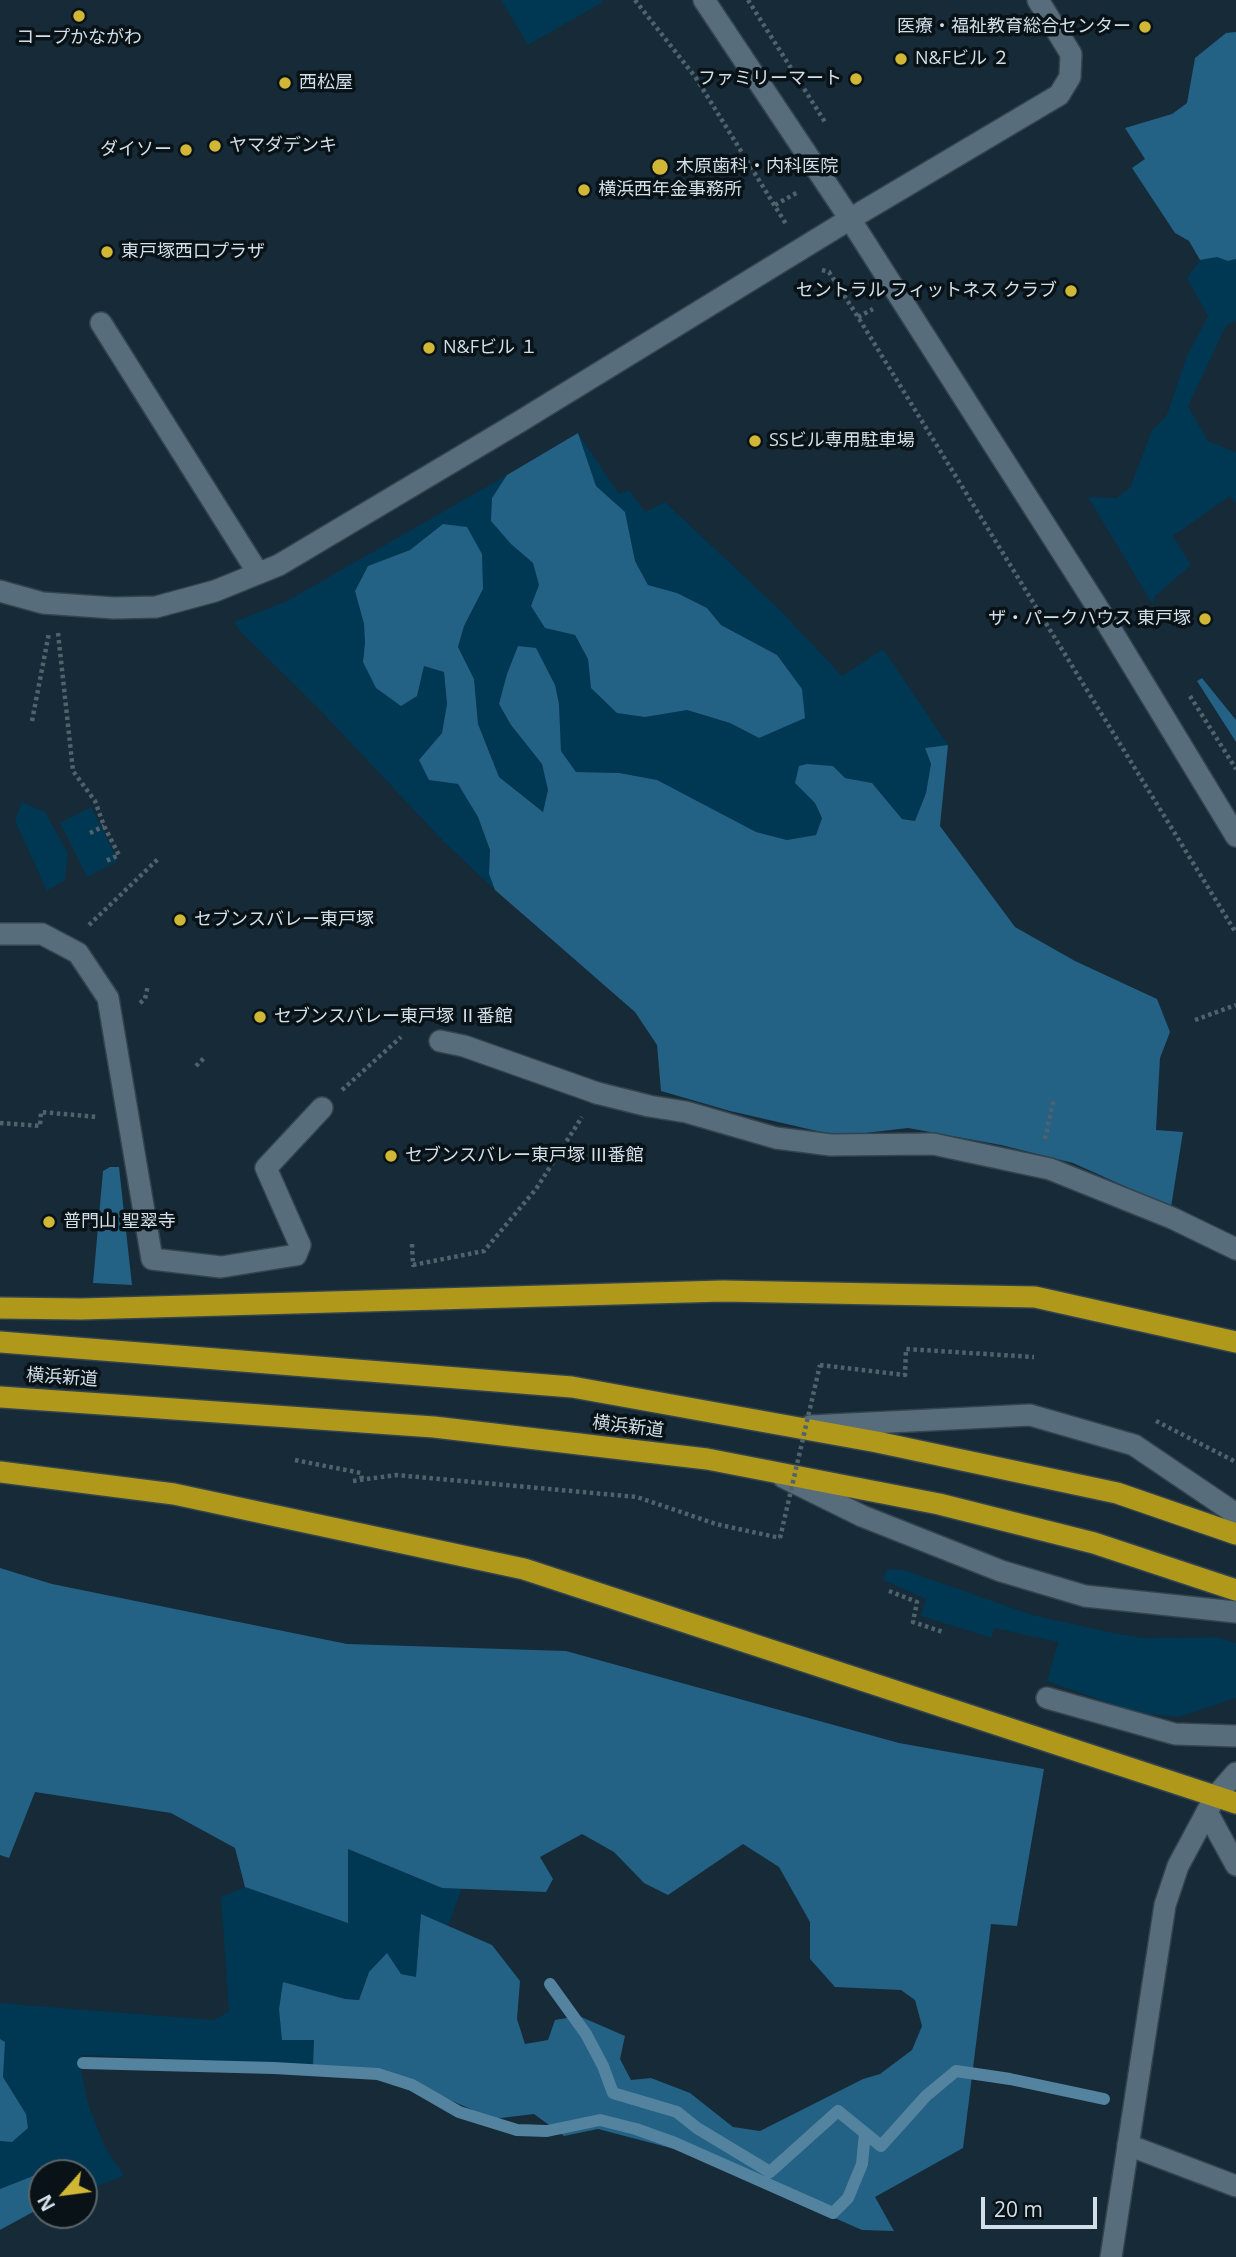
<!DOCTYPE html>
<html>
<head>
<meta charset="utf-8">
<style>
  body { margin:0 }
  #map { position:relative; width:1236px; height:2257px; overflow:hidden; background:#162a37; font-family:"Open Sans",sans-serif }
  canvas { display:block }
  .north { position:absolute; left:28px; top:2159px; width:70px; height:70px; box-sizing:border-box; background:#091217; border:2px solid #5a646b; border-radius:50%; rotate:242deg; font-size:19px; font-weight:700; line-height:28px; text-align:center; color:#d3dfe8 }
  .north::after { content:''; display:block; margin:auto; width:24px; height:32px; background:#d0b736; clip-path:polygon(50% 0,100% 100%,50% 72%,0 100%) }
  .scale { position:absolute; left:981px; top:2197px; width:116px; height:32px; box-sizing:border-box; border:4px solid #d3dfe8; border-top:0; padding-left:9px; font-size:21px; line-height:24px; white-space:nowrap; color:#d3dfe8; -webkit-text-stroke:5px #091217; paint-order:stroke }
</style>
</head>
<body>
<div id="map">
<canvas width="1236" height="2257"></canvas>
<div class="north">N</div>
<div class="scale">20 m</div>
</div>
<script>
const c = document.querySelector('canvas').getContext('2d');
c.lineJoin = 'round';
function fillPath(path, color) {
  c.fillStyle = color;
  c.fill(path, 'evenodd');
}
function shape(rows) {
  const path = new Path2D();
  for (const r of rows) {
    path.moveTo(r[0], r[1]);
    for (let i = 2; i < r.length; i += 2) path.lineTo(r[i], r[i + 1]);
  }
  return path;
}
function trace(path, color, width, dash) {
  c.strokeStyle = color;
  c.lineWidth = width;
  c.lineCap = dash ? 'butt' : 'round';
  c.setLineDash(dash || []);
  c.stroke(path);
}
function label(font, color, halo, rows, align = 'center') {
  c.font = font + ' "Open Sans","Noto Sans JP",sans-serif';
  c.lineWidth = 7;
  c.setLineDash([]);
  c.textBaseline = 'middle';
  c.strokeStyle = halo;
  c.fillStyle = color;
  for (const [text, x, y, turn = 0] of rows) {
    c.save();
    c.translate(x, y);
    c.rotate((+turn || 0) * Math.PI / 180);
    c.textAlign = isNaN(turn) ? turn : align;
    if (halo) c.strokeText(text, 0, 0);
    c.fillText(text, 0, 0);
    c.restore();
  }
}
fillPath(shape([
  [501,0,601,0,603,2,528,45],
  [1217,257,1228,261,1236,259,1236,321,1226,326,1188,406,1208,441,1236,452,1236,504,1230,496,1173,536,1191,565,1154,597,1153,605,1088,497,1116,498,1130,488,1152,430,1166,417,1187,356,1208,316,1187,278,1200,260],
  [578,433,619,494,629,490,645,512,665,502,780,610,842,676,883,649,948,745,925,748,931,764,926,793,915,821,902,819,872,783,845,778,796,783,815,803,822,818,817,835,787,840,756,832,619,773,576,772,561,751,559,704,499,704,511,725,542,764,548,790,544,813,499,777,478,724,474,679,458,647,464,626,483,589,443,524,410,550,368,566,355,591,364,624,365,643,363,662,417,696,424,665,444,672,447,704,442,733,429,780,458,784,478,817,490,850,489,874,495,890,444,842,320,710,240,631,234,622,287,601,507,475,492,498,511,544,533,563,539,584,545,628,575,635,588,659,591,688,645,717,686,710,730,723,759,738,777,655,721,625,707,608,677,593,648,585,635,561,625,512,596,486],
  [22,802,45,812,68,853,65,880,47,891,15,821],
  [91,807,118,861,87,877,60,823],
  [887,1569,904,1570,1032,1615,1118,1634,1146,1638,1217,1637,1236,1643,1236,1698,1179,1717,1137,1713,1047,1681,1058,1642,994,1628,992,1638,921,1616,926,1599,883,1580],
  [348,1849,442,1888,462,1888,448,1926,421,1915,416,1978,401,1974,369,1972,359,2000,345,1999,314,2040,313,2065,82,2055,81,2070,88,2104,105,2147,124,2176,84,2191,84,2173,43,2172,0,2189,0,2141,12,2141,26,2114,3,2077,5,2042,0,2039,0,2003,214,2020,229,2011,221,1897,245,1887,348,1922]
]), '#003752');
fillPath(shape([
  [1236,32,1236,259,1228,261,1217,257,1200,260,1189,241,1175,233,1132,168,1145,159,1125,128,1172,114,1187,103,1195,58,1226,33],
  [578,433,596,486,625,512,635,561,648,585,677,593,707,608,721,625,777,655,802,689,805,718,759,738,730,723,687,710,645,717,617,713,591,688,588,659,575,635,545,628,531,606,539,585,533,563,511,544,491,521,492,498,507,475],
  [443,524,467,527,482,554,483,589,464,626,458,647,474,679,478,724,499,777,543,812,548,790,542,764,511,725,499,704,507,674,518,646,536,648,555,685,559,704,561,751,576,772,619,773,657,780,756,832,787,840,816,835,822,818,815,803,795,783,799,766,807,764,833,766,845,778,872,783,902,819,915,821,926,793,931,764,925,748,948,745,940,826,1015,927,1075,961,1157,999,1170,1032,1160,1058,1156,1130,1183,1132,1171,1207,1073,1163,1001,1145,908,1128,839,1136,730,1111,661,1091,657,1045,635,1012,495,890,489,874,490,850,478,817,458,784,429,780,419,760,442,733,447,704,444,672,424,666,417,696,401,706,376,688,363,662,365,643,364,624,355,591,368,566,410,550],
  [1202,678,1236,720,1236,742,1197,681],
  [110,1167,119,1167,132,1285,93,1283,103,1171],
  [0,1568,52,1584,347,1644,566,1651,899,1743,1044,1769,1017,1926,991,1924,963,2148,875,2197,894,2231,862,2230,682,2151,598,2129,564,2136,534,2114,493,2119,393,2075,313,2065,314,2040,282,2040,279,2009,283,1982,345,1999,359,2000,369,1972,387,1953,401,1974,416,1977,421,1914,492,1945,520,1981,517,2019,525,2044,548,2040,555,2020,579,2016,625,2036,620,2059,631,2080,651,2078,690,2093,733,2127,760,2131,863,2079,880,2074,912,2050,922,2026,915,2000,901,1990,835,1987,810,1959,810,1922,779,1867,743,1844,668,1895,644,1883,614,1852,582,1834,540,1857,553,1879,546,1892,442,1888,348,1849,348,1923,245,1887,235,1848,171,1813,35,1792,9,1858,0,1855],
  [0,2039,5,2042,3,2077,26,2114,28,2128,12,2142,0,2141],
  [43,2172,52,2173,42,2173,42,2207,0,2230,0,2189]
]), '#236185');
trace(shape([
  [550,1984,586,2034,603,2066,613,2093,677,2112,697,2128,770,2172,838,2111,881,2146,926,2096,956,2071,1010,2079,1104,2099],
  [83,2063,274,2068,378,2074,412,2085,459,2112,517,2130,547,2131,600,2120,636,2129,675,2143,833,2213,848,2198,862,2164,865,2133]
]), '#53839e', 12);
const lane = shape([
  [0,934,42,934,78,953,108,998,152,1259,221,1267,296,1255,300,1245,266,1168,322,1108],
  [440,1041,464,1046,597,1093],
  [810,1426,1030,1415,1134,1445,1236,1514],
  [783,1477,862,1516,1001,1571,1085,1596,1236,1612],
  [1047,1698,1175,1734,1236,1736]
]);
const street = shape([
  [101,323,258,573],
  [0,591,43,603,114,608,156,607,215,591,279,565,519,422,850,219,1059,95,1070,77,1071,54,1038,0],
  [597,1093,649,1106,686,1112,776,1138,831,1145,933,1144,1050,1169,1172,1218,1236,1249],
  [1207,1812,1236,1865],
  [1128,2145,1236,2186]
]);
const secondary = shape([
  [704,0,850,219,1096,605,1236,836],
  [1111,2257,1165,1905,1178,1866,1215,1797,1236,1773]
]);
const highway = shape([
  [0,1308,81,1309,723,1291,1035,1297,1236,1342],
  [0,1342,572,1387,877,1442,1117,1493,1236,1534],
  [0,1397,434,1427,707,1459,939,1504,1094,1543,1236,1590],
  [0,1472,174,1494,524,1569,1236,1803]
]);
trace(lane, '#34444e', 24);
trace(street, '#34444e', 24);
trace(secondary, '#34444e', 24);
trace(highway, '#34444e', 24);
trace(shape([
  [635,0,696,78,786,224],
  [748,0,825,122],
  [775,205,798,192],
  [822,270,829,272,858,317,1236,933],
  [858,317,873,309],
  [58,633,73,771,95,801,104,826,119,855,104,862],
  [1190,696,1236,769],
  [32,721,49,633],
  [90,833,104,826],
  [89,925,159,858],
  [140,1003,145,999,148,985],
  [1195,1020,1236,1005],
  [196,1066,205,1057],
  [342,1090,401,1037],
  [0,1123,40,1126,41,1112,98,1117],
  [1045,1139,1054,1098],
  [412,1244,413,1265,484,1251,536,1189,582,1117],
  [820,1365,905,1375,906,1349,1034,1357],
  [1156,1421,1236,1462],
  [295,1460,361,1473,362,1480],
  [353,1481,396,1475,637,1497,716,1524,780,1538],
  [889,1591,917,1602,913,1622,943,1632]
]), '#50626d', 4.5, [3.5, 3.5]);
trace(lane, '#576d7c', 21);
trace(street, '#576d7c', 21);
trace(secondary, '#576d7c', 21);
trace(highway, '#af981a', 21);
trace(shape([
  [780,1538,820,1365]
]), '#50626d', 4.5, [3.5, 3.5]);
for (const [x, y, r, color] of [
  [79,16,7,"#d0b736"],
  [1145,27,7,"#d0b736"],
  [901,59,7,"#d0b736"],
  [856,79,7,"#d0b736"],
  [285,83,7,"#d0b736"],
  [215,146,7,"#d0b736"],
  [186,150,7,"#d0b736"],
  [660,167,9,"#d0b736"],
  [584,190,7,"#d0b736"],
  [107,252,7,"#d0b736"],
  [1071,291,7,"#d0b736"],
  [429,348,7,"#d0b736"],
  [755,441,7,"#d0b736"],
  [1205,619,7,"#d0b736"],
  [180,920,7,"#d0b736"],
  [260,1017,7,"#d0b736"],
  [391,1156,7,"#d0b736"],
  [49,1222,7,"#d0b736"]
]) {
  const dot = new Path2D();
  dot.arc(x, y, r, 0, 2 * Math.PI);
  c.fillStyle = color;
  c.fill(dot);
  trace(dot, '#091217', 2.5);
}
label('18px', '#d3dfe8', '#091217', [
  ["医療・福祉教育総合センター",1131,27,"right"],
  ["コープかながわ",79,38,"center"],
  ["N&Fビル ２",915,59],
  ["ファミリーマート",842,79,"right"],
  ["西松屋",299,83],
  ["ヤマダデンキ",229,146],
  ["ダイソー",172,150,"right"],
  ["木原歯科・内科医院",676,167],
  ["横浜西年金事務所",598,190],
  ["東戸塚西口プラザ",121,252],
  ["セントラル フィットネス クラブ",1057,291,"right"],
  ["N&Fビル １",443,348],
  ["SSビル専用駐車場",769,441],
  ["ザ・パークハウス 東戸塚",1191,619,"right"],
  ["セブンスバレー東戸塚",194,920],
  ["セブンスバレー東戸塚 Ⅱ番館",274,1017],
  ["セブンスバレー東戸塚 Ⅲ番館",405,1156],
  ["普門山 聖翠寺",63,1222]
], 'left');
label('18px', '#d3dfe8', '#091217', [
  ["横浜新道",62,1378,4],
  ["横浜新道",628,1427,7]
]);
</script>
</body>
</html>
